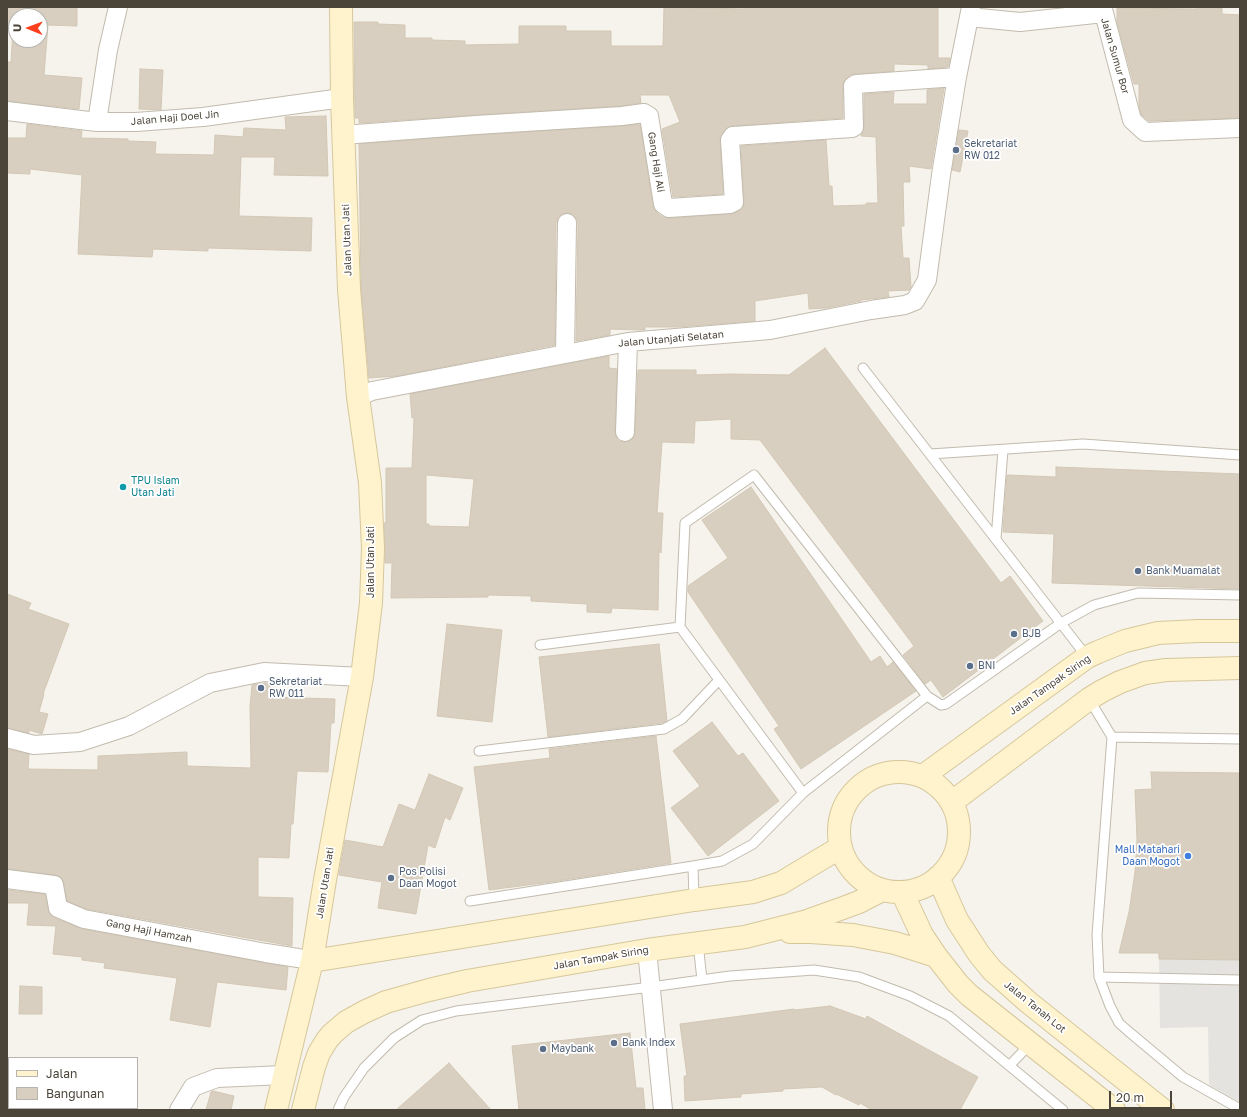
<!DOCTYPE html>
<html>
<head>
<meta charset="utf-8">
<style>
  body { margin:0 }
  #map { position:relative; width:1247px; height:1117px; overflow:hidden; background:#f6f3ec; font-family:"Golos Text",sans-serif }
  canvas { display:block }
  .frame { position:absolute; inset:0; border:8px solid #4b4439; pointer-events:none }
  .legend { position:absolute; left:8px; top:1057px; width:130px; height:52px; box-sizing:border-box; background:#fff; border:1px solid #b7b4b0; margin:0; padding:5px 7px; list-style:none; font-size:12px; color:#4b4439 }
  .legend li { display:flex; align-items:center; gap:8px; height:20px }
  .legend b { width:20px; border:1px solid #b7b4b0 }
  .north { position:absolute; left:8px; top:8px; width:40px; height:40px; box-sizing:border-box; background:#fff; border:1px solid #b7b4b0; border-radius:50%; rotate:271deg; font-size:11px; font-weight:700; line-height:16px; text-align:center; color:#4b4439 }
  .north::after { content:''; display:block; margin:auto; width:14px; height:18px; background:#fc3f1d; clip-path:polygon(50% 0,100% 100%,50% 72%,0 100%) }
  .scale { position:absolute; left:1109px; top:1091px; width:63px; height:18px; box-sizing:border-box; border:2px solid #4b4439; border-top:0; padding-left:5px; font-size:12px; line-height:14px; white-space:nowrap; color:#4b4439; -webkit-text-stroke:3px #fff; paint-order:stroke }
</style>
</head>
<body>
<div id="map">
<canvas width="1247" height="1117"></canvas>
<div class="frame"></div>
<ul class="legend">
<li><b style="height:5px;background:#fff3cd"></b>Jalan</li>
<li><b style="height:11px;background:#d8cfc1"></b>Bangunan</li>
</ul>
<div class="north">U</div>
<div class="scale">20 m</div>
</div>
<script>
const c = document.querySelector('canvas').getContext('2d');
c.lineJoin = 'round';
function fillPath(path, color) {
  c.fillStyle = color;
  c.fill(path, 'evenodd');
}
function shape(rows) {
  const path = new Path2D();
  for (const r of rows) {
    if (r.length === 3) {
      path.moveTo(r[0] + r[2], r[1]);
      path.arc(r[0], r[1], r[2], 0, 2 * Math.PI);
      continue;
    }
    path.moveTo(r[0], r[1]);
    for (let i = 2; i < r.length; i += 2) path.lineTo(r[i], r[i + 1]);
  }
  return path;
}
function trace(path, color, width, dash) {
  c.strokeStyle = color;
  c.lineWidth = width;
  c.lineCap = dash ? 'butt' : 'round';
  c.setLineDash(dash || []);
  c.stroke(path);
}
function label(font, color, halo, rows, align = 'center') {
  c.font = font + ' "Golos Text",sans-serif';
  c.lineWidth = 3.5;
  c.setLineDash([]);
  c.textBaseline = 'middle';
  c.strokeStyle = halo;
  c.fillStyle = color;
  for (const [text, x, y, turn = 0] of rows) {
    c.save();
    c.translate(x, y);
    c.rotate((+turn || 0) * Math.PI / 180);
    c.textAlign = isNaN(turn) ? turn : align;
    if (halo) c.strokeText(text, 0, 0);
    c.fillText(text, 0, 0);
    c.restore();
  }
}
fillPath(shape([
  [1159,959,1240,960,1240,1102,1209,1085,1208,1027,1160,1028]
]), '#e5e3e0');
const building = shape([
  [7,7,77,7,77,26,48,25,44,75,82,78,79,109,7,101,7,62,11,62,13,29,7,29,7,7],
  [16,16,40,16,40,40,16,40,16,16],
  [664,7,744,9,744,7,938,7,938,58,950,58,950,60,948,67,928,69,928,65,894,64,894,71,855,74,850,75,844,81,843,86,843,118,732,126,728,127,722,134,720,141,723,194,673,197,662,129,680,122,669,95,640,95,641,103,621,106,475,115,359,123,359,118,355,118,354,22,378,22,378,24,405,25,405,38,432,38,432,40,465,41,465,45,519,44,519,26,566,26,566,31,611,31,611,46,663,46,664,7],
  [1196,7,1222,8,1222,14,1240,15,1240,118,1149,121,1141,114,1139,105,1139,84,1134,84,1117,22,1117,8,1196,9,1196,7],
  [140,69,163,70,161,110,139,109,140,69],
  [944,88,931,169,909,166,910,182,903,182,904,226,901,226,903,258,909,258,911,287,909,290,888,291,889,297,861,300,861,301,826,308,809,309,808,293,755,301,755,321,678,327,645,327,645,330,641,330,610,329,610,335,576,341,578,223,576,218,573,214,567,213,562,214,558,217,556,223,555,345,397,376,369,378,361,288,359,144,477,135,623,126,640,124,653,206,657,213,663,217,670,218,731,214,739,211,743,208,744,201,741,146,826,140,829,186,832,186,833,206,866,205,866,203,878,203,876,137,861,136,864,127,864,94,894,92,893,104,927,104,927,90,944,88],
  [326,116,328,176,274,175,275,157,241,157,239,216,312,218,311,251,208,248,208,251,153,249,152,257,78,254,82,175,30,169,30,174,7,173,7,138,26,138,27,124,82,131,81,138,128,139,128,141,156,142,155,154,214,155,215,135,243,137,244,128,286,130,285,117,326,116],
  [959,130,968,131,960,172,952,170,959,130],
  [825,348,1001,583,1010,576,1043,621,943,697,931,680,925,684,903,655,914,646,760,440,731,439,731,419,695,421,694,443,662,442,657,513,663,513,661,553,659,550,658,610,612,608,611,613,587,612,587,604,531,601,531,596,488,595,488,597,391,598,392,563,385,563,384,523,386,523,386,468,412,468,414,418,412,418,410,394,609,356,609,368,617,369,615,432,616,437,619,441,625,442,630,441,634,437,635,433,638,370,696,370,696,375,732,374,789,375,825,348],
  [426,475,474,479,469,527,429,526,429,524,426,524,426,475],
  [1056,467,1240,474,1240,589,1052,583,1054,534,1003,532,1007,475,1056,477,1056,467],
  [751,487,871,662,880,656,887,667,893,662,916,691,801,769,774,729,779,726,688,592,688,586,728,558,702,520,751,487],
  [7,594,31,603,28,609,69,624,43,694,44,694,39,712,48,714,42,734,29,730,29,733,7,728,7,594],
  [447,624,502,630,492,722,437,716,447,624],
  [659,644,667,721,662,723,548,737,539,657,659,644],
  [265,683,271,683,270,697,335,699,334,723,331,723,328,772,297,771,293,824,291,824,289,858,258,857,258,897,293,898,292,946,87,909,67,901,64,883,61,877,55,875,7,869,7,749,29,754,28,769,98,770,98,756,187,752,187,766,251,768,250,706,252,685,265,683],
  [712,722,738,756,743,753,779,801,708,856,671,808,700,786,673,751,712,722],
  [656,736,671,863,551,882,489,890,474,767,550,758,549,749,656,736],
  [1151,772,1240,773,1240,960,1159,959,1159,953,1119,953,1129,912,1135,872,1137,840,1135,790,1152,789,1151,772],
  [429,774,463,788,450,820,445,817,435,848,428,845,416,914,378,908,382,882,339,875,345,840,383,847,399,804,415,810,429,774],
  [7,890,45,894,48,910,50,915,54,918,82,929,288,967,286,990,217,982,210,1027,170,1020,177,978,104,968,105,963,82,960,82,957,53,954,56,926,27,925,29,903,7,903,7,890],
  [20,986,42,987,42,1014,19,1014,20,986],
  [830,1006,866,1019,867,1016,978,1077,960,1110,872,1110,860,1103,859,1105,836,1094,836,1095,822,1087,783,1089,783,1091,741,1094,741,1097,685,1101,684,1076,687,1076,680,1024,794,1009,795,1010,830,1006],
  [630,1033,636,1088,643,1088,645,1110,519,1110,512,1046,630,1033],
  [449,1063,491,1110,396,1110,449,1063],
  [213,1091,234,1096,231,1110,206,1110,211,1092,213,1091]
]);
fillPath(building, '#d8cfc1');
trace(building, '#d3c7b4', 1);
const lane = shape([
  [863,368,1087,657],
  [930,454,1083,444,1240,455],
  [996,539,1003,450],
  [540,645,680,627],
  [1089,699,1112,737,1097,935,1099,977,1240,980],
  [1112,737,1240,739],
  [479,751,664,729,682,719,719,680],
  [803,793,680,627,685,523,754,475,927,696,941,705,946,704,1061,623,1094,605,1138,593,1240,595],
  [693,866,694,900],
  [470,901,693,866,722,861,753,844,803,793,927,696],
  [698,943,702,980],
  [1099,977,1110,1006,1119,1023,1128,1031,1183,1077,1240,1109],
  [1010,1065,1031,1043],
  [338,1110,344,1097,364,1068,394,1038,422,1020,456,1011,651,987,730,976,814,970,859,977,910,996,949,1016,1063,1110]
]);
const street = shape([
  [969,17,1020,22,1104,13,1132,120,1145,132,1240,128],
  [7,111,97,122,136,122,203,117,342,98],
  [97,122,108,50,118,7],
  [343,135,476,125,622,116,644,113,649,116,663,204,669,208,730,204,734,202,730,140,733,136,852,128,854,127,853,86,856,84,957,77],
  [565,354,567,223],
  [358,397,372,391,628,342,770,330,871,310,905,305,915,301,927,280,941,175,957,77,971,7],
  [625,432,628,342],
  [7,738,34,745,80,742,129,726,210,683,264,672,362,677],
  [7,879,54,885,58,908,84,919,266,953,298,958,312,961],
  [647,950,663,1110],
  [179,1110,193,1087,217,1078,284,1075]
]);
const secondary = shape([
  [899,832,60],
  [923,776,1087,657,1098,652,1125,641,1158,633,1198,631,1240,631],
  [952,802,1089,699,1102,691,1120,682,1145,673,1166,670,1240,668],
  [938,877,957,920,979,954,992,970,1028,1002,1163,1110],
  [902,892,922,935,936,956,958,984,969,995,1114,1110],
  [790,932,811,932,853,935,895,943,936,956],
  [312,961,694,900,753,892,781,883,841,847],
  [276,1110,312,961,325,880,362,677,371,603,373,548,370,483,358,397,349,289,342,98,341,7],
  [303,1110,314,1067,319,1053,327,1040,332,1034,346,1022,364,1012,386,1002,429,990,467,981,647,950,745,937,804,922,843,908,859,902,882,890]
]);
trace(lane, '#c2bbae', 11);
trace(street, '#c2bbae', 20);
trace(secondary, '#d6c79b', 24);
trace(lane, '#fff', 9);
trace(street, '#fff', 18);
trace(secondary, '#fff3cd', 22);
for (const [x, y, r, color] of [
  [956,150,4,"#5c6f8a"],
  [123,487,4,"#0f9aa8"],
  [1138,571,4,"#5c6f8a"],
  [1014,634,4,"#5c6f8a"],
  [970,666,4,"#5c6f8a"],
  [261,688,4,"#5c6f8a"],
  [1188,856,4,"#3f7fe0"],
  [391,878,4,"#5c6f8a"],
  [614,1043,4,"#5c6f8a"],
  [543,1049,4,"#5c6f8a"]
]) {
  const dot = new Path2D();
  dot.arc(x, y, r, 0, 2 * Math.PI);
  c.fillStyle = color;
  c.fill(dot);
  trace(dot, '#fff', 1.5);
}
label('10px', '#4b4439', '#fff', [
  ["Jalan Sumur Bor",1115,56,74],
  ["Jalan Haji Doel Jin",175,118,-5],
  ["Gang Haji Ali",656,162,81],
  ["Jalan Utan Jati",347,240,-92],
  ["Jalan Utanjati Selatan",671,339,-5],
  ["Jalan Utan Jati",371,562,-90],
  ["Jalan Tampak Siring",1050,685,-35],
  ["Jalan Utan Jati",325,883,-81],
  ["Gang Haji Hamzah",149,931,11],
  ["Jalan Tampak Siring",601,958,-10],
  ["Jalan Tanah Lot",1035,1007,39]
]);
label('10px', '#4e5e75', '#fff', [
  ["Sekretariat",964,144],
  ["RW 012",964,156],
  ["Bank Muamalat",1146,571],
  ["BJB",1022,634],
  ["BNI",978,666],
  ["Sekretariat",269,682],
  ["RW 011",269,694],
  ["Pos Polisi",399,872],
  ["Daan Mogot",399,884],
  ["Bank Index",622,1043],
  ["Maybank",551,1049]
], 'left');
label('10px', '#0d838f', '#fff', [
  ["TPU Islam",131,481],
  ["Utan Jati",131,493]
], 'left');
label('10px', '#366cbe', '#fff', [
  ["Mall Matahari",1180,850],
  ["Daan Mogot",1180,862]
], 'right');
</script>
</body>
</html>
